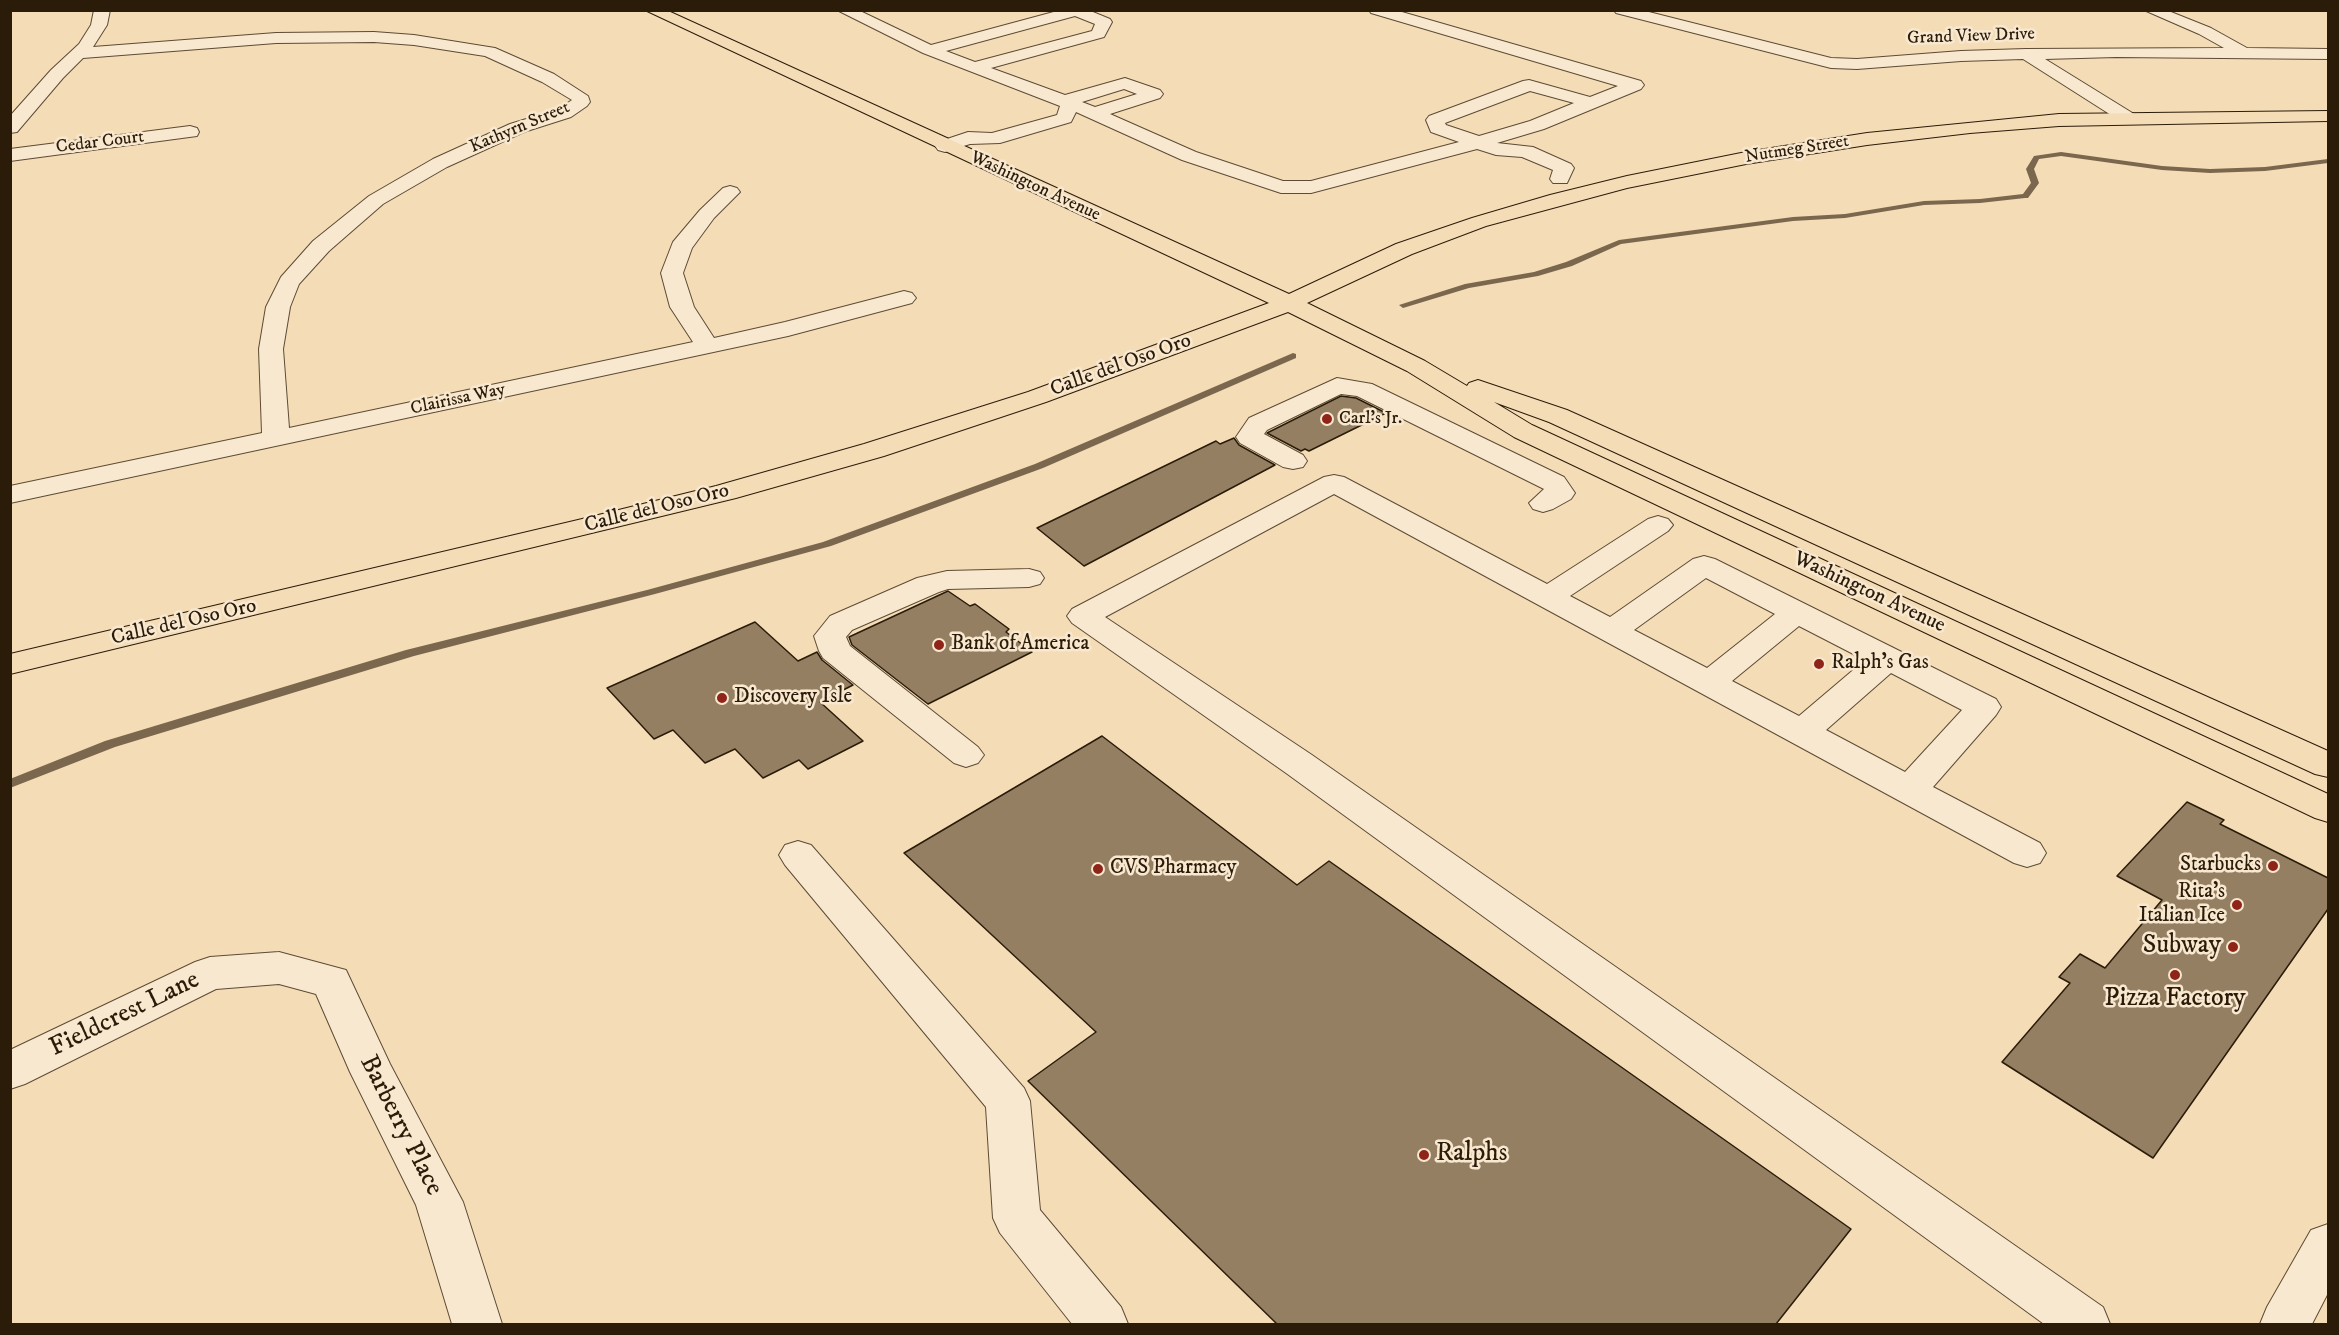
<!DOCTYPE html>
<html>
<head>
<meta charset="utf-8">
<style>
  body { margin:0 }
  #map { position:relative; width:2339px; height:1335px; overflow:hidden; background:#f4dcb6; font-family:"IM FELL DW Pica",serif }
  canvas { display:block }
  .frame { position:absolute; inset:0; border:12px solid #2b1b09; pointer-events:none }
</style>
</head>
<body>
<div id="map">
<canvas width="2339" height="1335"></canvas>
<div class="frame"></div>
</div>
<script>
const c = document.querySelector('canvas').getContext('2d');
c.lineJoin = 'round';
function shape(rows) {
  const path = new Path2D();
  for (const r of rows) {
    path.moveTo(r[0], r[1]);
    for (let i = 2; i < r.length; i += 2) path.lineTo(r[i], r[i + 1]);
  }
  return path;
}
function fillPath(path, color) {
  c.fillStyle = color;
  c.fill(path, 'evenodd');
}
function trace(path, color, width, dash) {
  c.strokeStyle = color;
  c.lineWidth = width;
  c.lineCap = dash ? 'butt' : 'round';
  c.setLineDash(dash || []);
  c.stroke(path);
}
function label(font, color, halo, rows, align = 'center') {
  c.font = font + ' "IM FELL DW Pica",serif';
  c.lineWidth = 5;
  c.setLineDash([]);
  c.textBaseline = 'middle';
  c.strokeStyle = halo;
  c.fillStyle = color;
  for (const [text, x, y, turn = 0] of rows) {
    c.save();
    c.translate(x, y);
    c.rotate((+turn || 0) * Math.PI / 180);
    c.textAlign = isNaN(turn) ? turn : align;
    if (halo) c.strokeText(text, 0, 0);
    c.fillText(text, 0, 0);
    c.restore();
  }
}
fillPath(shape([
  [2061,152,2162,166,2210,169,2265,167,2328,159,2328,163,2265,171,2210,173,2162,170,2061,156,2039,159,2034,169,2039,183,2028,198,2025,198,1980,203,1924,205,1845,218,1793,221,1621,244,1572,266,1538,276,1469,288,1403,308,1399,305,1465,284,1534,272,1566,262,1619,240,1793,217,1845,214,1924,201,1980,199,2023,194,2031,183,2026,169,2034,156,2061,152],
  [1293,353,1296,354,1296,358,1043,468,831,546,655,594,414,656,115,747,10,788,10,779,105,741,406,650,647,590,823,542,1035,464,1293,353]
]), '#7b674d');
const building = shape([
  [1341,396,1356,398,1386,413,1309,451,1305,449,1301,451,1267,433,1341,396],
  [1234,438,1239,445,1275,465,1084,566,1037,528,1216,441,1220,444,1234,438],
  [948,591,970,606,975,604,1009,629,1006,632,1032,652,928,704,852,645,849,637,948,591],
  [755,622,798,661,817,652,822,660,853,685,820,702,863,741,808,769,799,760,763,778,735,749,705,763,673,730,654,739,607,688,755,622],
  [1102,736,1297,885,1329,861,1851,1229,1776,1324,1277,1324,1028,1081,1096,1032,904,853,1102,736],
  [2187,802,2224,820,2220,824,2328,878,2328,909,2153,1158,2002,1062,2070,983,2059,977,2080,954,2105,968,2162,900,2117,876,2187,802]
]);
fillPath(building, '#947f63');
trace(building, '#2b1b09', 1.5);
const minor = shape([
  [94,10,110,10,107,25,93,47,276,33,374,32,414,35,495,48,554,74,588,96,590,102,587,106,571,117,524,132,447,167,383,204,329,251,299,284,290,307,283,349,289,428,693,342,670,307,661,273,673,242,700,210,723,188,730,186,737,188,740,192,714,218,692,248,683,273,694,307,714,338,785,322,904,291,912,293,916,298,912,303,788,336,10,503,10,486,262,433,259,349,266,307,281,277,313,241,369,196,433,159,510,124,559,109,572,100,542,82,485,56,414,45,374,42,276,43,83,58,63,78,17,132,10,133,10,116,51,70,79,44,91,25,94,10],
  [837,10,858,10,931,45,1061,10,1088,10,1110,19,1112,22,1104,37,991,68,1065,95,1125,78,1160,90,1163,94,1160,98,1110,114,1196,152,1283,181,1311,181,1459,142,1431,132,1426,120,1429,116,1523,81,1529,80,1590,97,1618,86,1371,13,1369,10,1395,10,1641,81,1644,85,1641,89,1544,129,1497,143,1533,147,1571,164,1574,168,1567,183,1553,183,1550,179,1553,170,1522,157,1496,155,1477,149,1311,193,1281,193,1182,160,1076,112,1071,122,1000,143,970,144,945,152,938,150,935,146,938,142,968,132,992,133,1057,115,1060,106,923,53,837,10],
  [1075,16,1095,24,1092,31,975,62,946,51,1075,16],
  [1124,89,1137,94,1095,107,1082,102,1124,89],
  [1530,91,1574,103,1530,121,1479,136,1446,125,1445,123,1530,91],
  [1614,10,1641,10,1831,58,1857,59,1961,51,2026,49,2224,48,2199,34,2144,10,2166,10,2211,28,2247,48,2328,49,2328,59,2116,57,2045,59,2134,114,2137,118,2134,122,2128,123,2122,122,2023,59,1961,61,1857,69,1831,68,1616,13,1614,10],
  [190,126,197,128,199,132,197,136,10,161,10,149,190,126],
  [1337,378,1372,384,1564,477,1575,493,1571,499,1553,509,1543,512,1533,509,1529,503,1544,489,1357,396,1341,394,1267,430,1264,434,1303,455,1307,461,1303,467,1293,469,1283,467,1240,443,1236,437,1249,418,1337,378],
  [1334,475,1344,477,1547,584,1648,519,1658,516,1668,519,1673,525,1668,531,1570,596,1610,617,1693,559,1704,556,1715,559,1996,699,2001,707,1996,715,1933,787,2040,843,2046,853,2040,863,2027,867,2014,863,1334,494,1105,617,1312,755,2103,1307,2110,1324,2044,1324,1286,773,1072,623,1067,616,1072,609,1324,477,1334,475],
  [1706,578,1775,614,1707,668,1634,630,1706,578],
  [1799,626,1865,660,1799,716,1732,681,1799,626],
  [1891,673,1962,710,1905,772,1826,730,1891,673],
  [1029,569,1040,572,1044,578,1040,584,1029,587,948,589,939,592,852,630,846,637,850,646,978,747,984,755,978,763,966,767,954,763,823,658,819,651,814,636,830,616,917,578,947,571,1029,569],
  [798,841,811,845,1024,1088,1030,1101,1040,1210,1121,1307,1128,1324,1072,1324,1000,1233,993,1218,986,1107,785,865,779,855,785,845,798,841],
  [279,952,346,970,390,1064,463,1202,502,1324,452,1324,416,1205,350,1072,316,994,279,984,216,989,25,1084,10,1089,10,1050,195,962,210,957,279,952],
  [2328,1224,2328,1293,2312,1324,2260,1324,2267,1307,2311,1230,2328,1224]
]);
const major = shape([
  [645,10,666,10,1289,294,1396,244,1472,218,1550,195,1627,176,1746,152,1867,133,2059,114,2328,111,2328,121,2059,126,1970,133,1867,145,1746,164,1627,188,1486,226,1412,254,1307,303,1425,361,1467,386,1469,383,1478,380,1567,410,2328,751,2328,777,2315,774,1549,422,1494,402,1532,425,2328,794,2328,822,2315,818,1514,437,1407,371,1288,312,1046,402,884,456,736,498,10,674,10,654,578,520,716,486,864,444,1028,392,1269,303,645,10]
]);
trace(minor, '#5d4b34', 2);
trace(major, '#2b1b09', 2);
fillPath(minor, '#f8e8d0');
fillPath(major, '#f4dcb6');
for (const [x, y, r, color] of [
  [1327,419,6,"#8f2418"],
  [939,645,6,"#8f2418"],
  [1819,664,6,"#8f2418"],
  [722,698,6,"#8f2418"],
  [2273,866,6,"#8f2418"],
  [1098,869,6,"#8f2418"],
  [2237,905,6,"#8f2418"],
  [2233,947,6,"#8f2418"],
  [2175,975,6,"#8f2418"],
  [1424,1155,6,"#8f2418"]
]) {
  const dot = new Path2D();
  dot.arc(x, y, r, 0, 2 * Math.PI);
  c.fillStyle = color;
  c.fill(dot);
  trace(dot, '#f8e8d0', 2);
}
label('18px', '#2b1b09', '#f8e8d0', [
  ["Grand View Drive",1971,37,-2],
  ["Kathyrn Street",520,128,-23],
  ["Cedar Court",100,143,-7],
  ["Nutmeg Street",1797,150,-9],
  ["Washington Avenue",1035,187,25],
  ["Clairissa Way",458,400,-12]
]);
label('18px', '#2b1b09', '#f8e8d0', [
  ["Carl's Jr.",1339,419]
], 'left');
label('21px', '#2b1b09', '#f8e8d0', [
  ["Calle del Oso Oro",1121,366,-20],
  ["Calle del Oso Oro",657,509,-14],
  ["Washington Avenue",1869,593,25],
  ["Calle del Oso Oro",184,623,-13]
]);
label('21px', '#2b1b09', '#f8e8d0', [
  ["Bank of America",951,645],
  ["Ralph's Gas",1831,664],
  ["Discovery Isle",734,698],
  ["Starbucks",2261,866,"right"],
  ["CVS Pharmacy",1110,869],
  ["Rita's",2225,893,"right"],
  ["Italian Ice",2225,917,"right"]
], 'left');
label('26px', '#2b1b09', '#f8e8d0', [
  ["Subway",2221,947],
  ["Pizza Factory",2175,1000,"center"],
  ["Ralphs",1436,1155,"left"]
], 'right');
label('26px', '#2b1b09', '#f8e8d0', [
  ["Fieldcrest Lane",125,1015,-26],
  ["Barberry Place",400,1126,63]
]);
</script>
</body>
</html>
